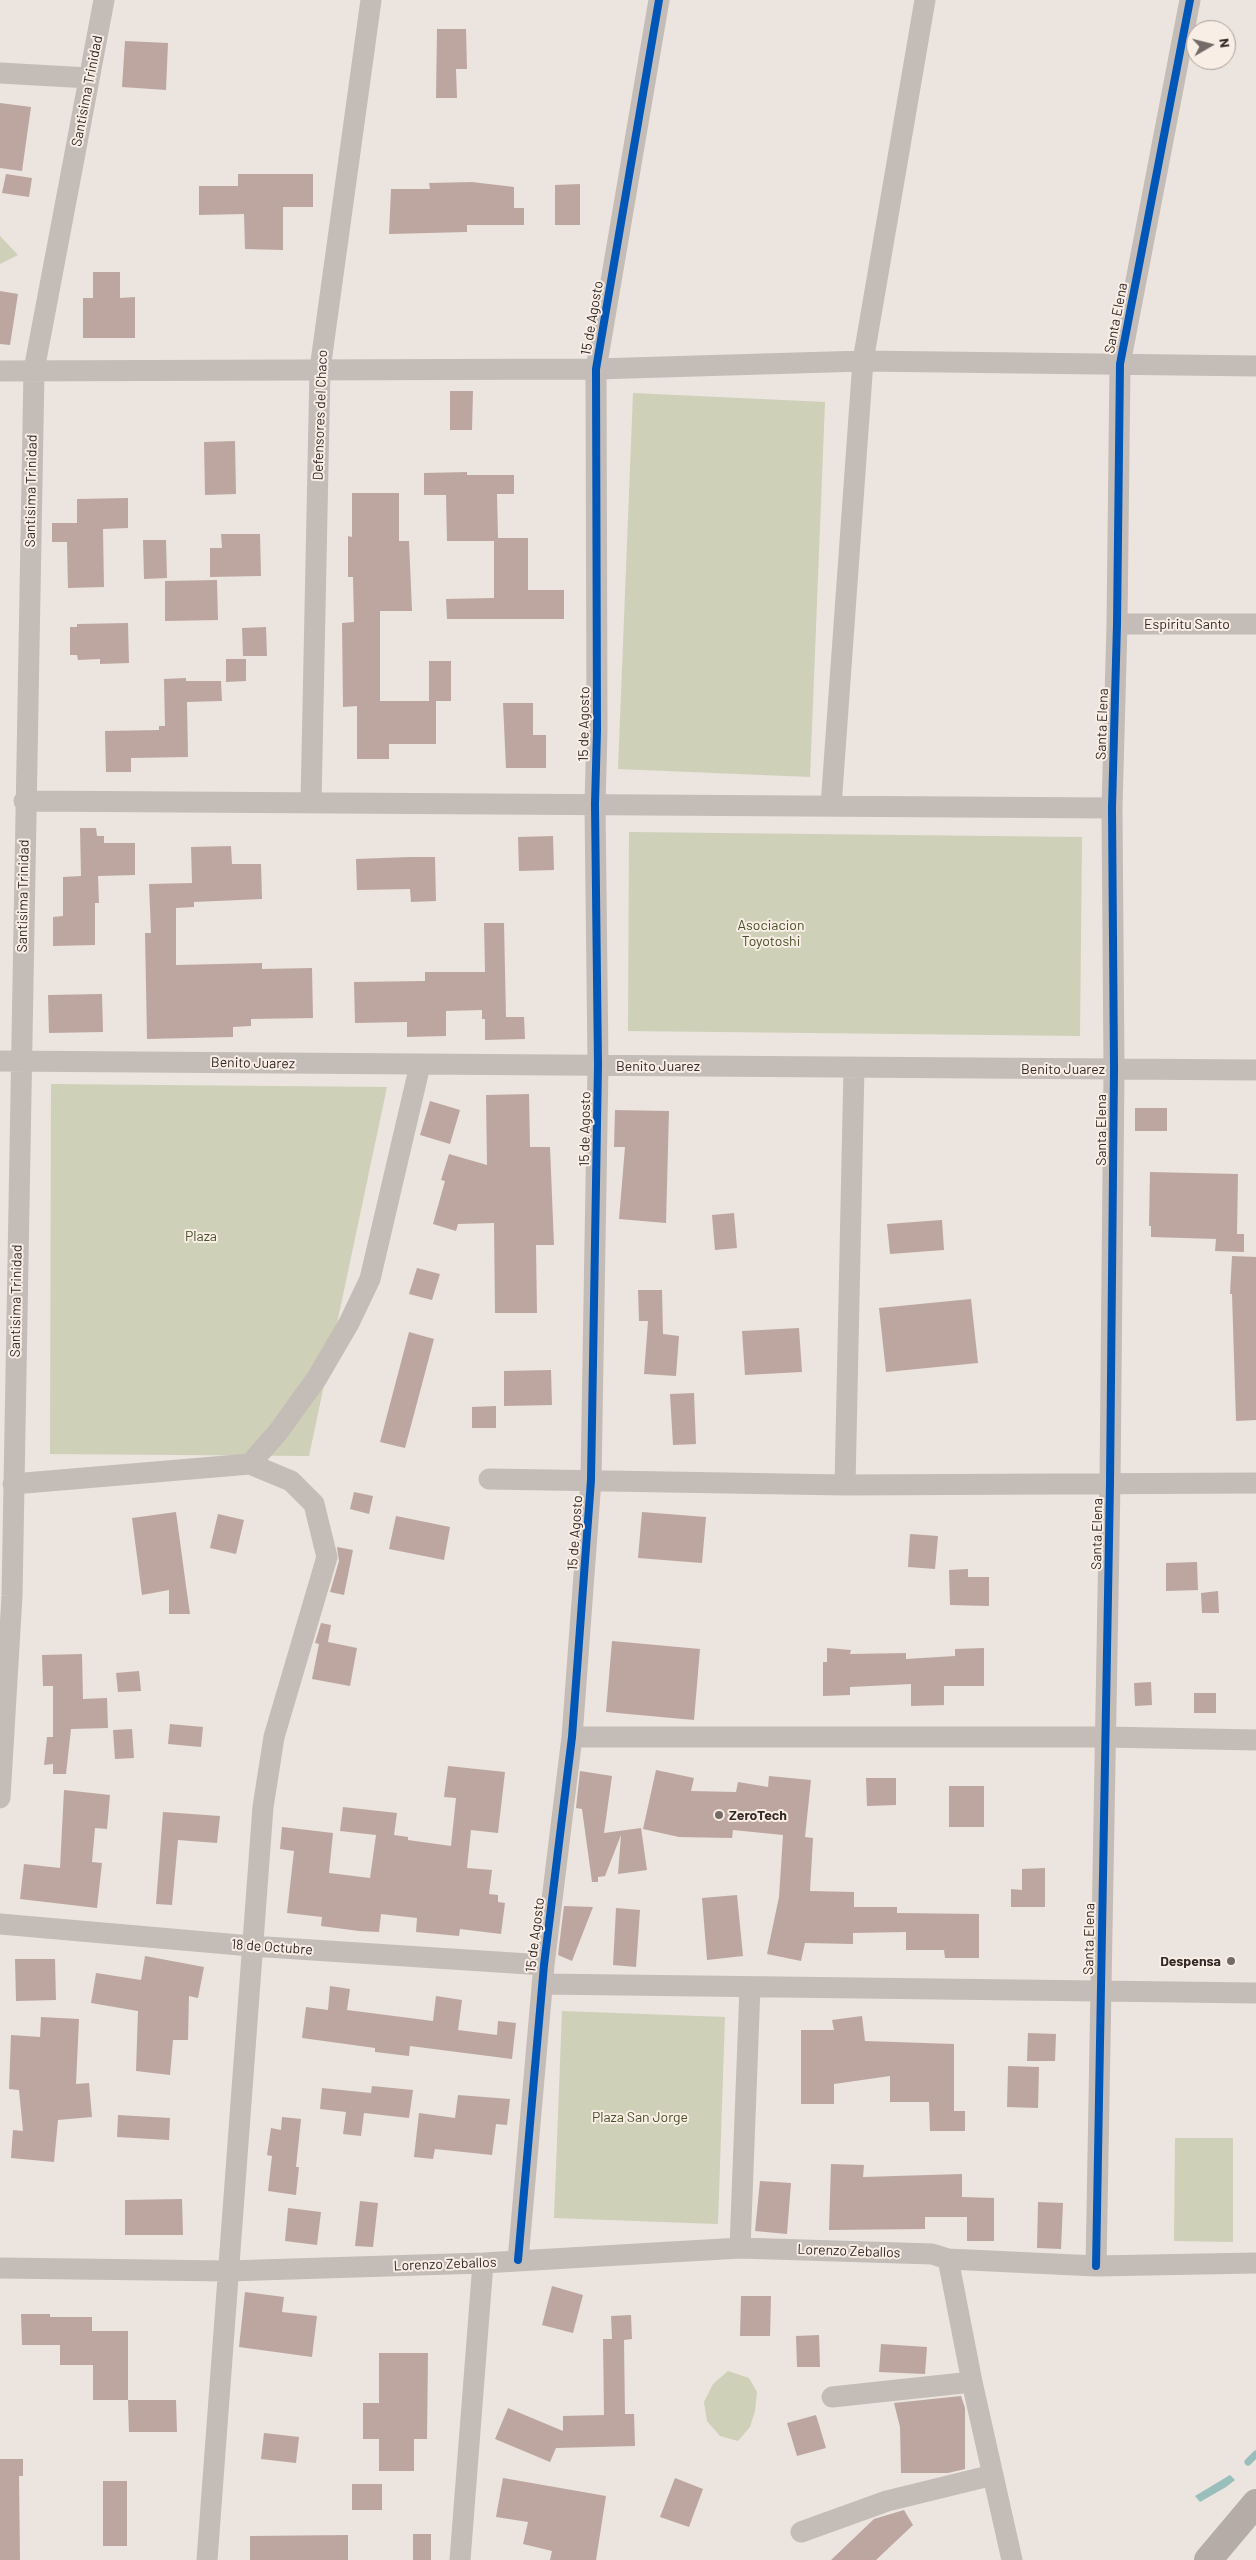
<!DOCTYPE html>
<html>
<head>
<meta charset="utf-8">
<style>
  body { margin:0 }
  #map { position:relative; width:1256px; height:2560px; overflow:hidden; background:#ebe4df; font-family:Barlow,sans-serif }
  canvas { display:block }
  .north { position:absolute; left:1186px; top:20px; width:50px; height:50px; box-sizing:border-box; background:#f9eee5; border:1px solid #aa9f99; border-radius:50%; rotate:82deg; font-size:14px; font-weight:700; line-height:20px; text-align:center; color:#342926 }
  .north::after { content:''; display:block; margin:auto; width:18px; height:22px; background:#746a67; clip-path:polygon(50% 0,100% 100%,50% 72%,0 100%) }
</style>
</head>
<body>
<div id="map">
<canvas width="1256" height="2560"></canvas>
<div class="north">N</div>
</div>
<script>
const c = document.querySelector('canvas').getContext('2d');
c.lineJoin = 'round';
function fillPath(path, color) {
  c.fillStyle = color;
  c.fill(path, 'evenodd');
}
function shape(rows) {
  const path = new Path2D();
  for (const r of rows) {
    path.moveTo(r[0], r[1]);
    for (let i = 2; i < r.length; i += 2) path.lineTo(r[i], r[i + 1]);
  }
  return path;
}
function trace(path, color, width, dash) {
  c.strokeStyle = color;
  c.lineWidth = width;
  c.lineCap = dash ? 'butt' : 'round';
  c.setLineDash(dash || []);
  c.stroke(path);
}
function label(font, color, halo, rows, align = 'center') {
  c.font = font + ' Barlow,sans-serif';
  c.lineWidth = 4;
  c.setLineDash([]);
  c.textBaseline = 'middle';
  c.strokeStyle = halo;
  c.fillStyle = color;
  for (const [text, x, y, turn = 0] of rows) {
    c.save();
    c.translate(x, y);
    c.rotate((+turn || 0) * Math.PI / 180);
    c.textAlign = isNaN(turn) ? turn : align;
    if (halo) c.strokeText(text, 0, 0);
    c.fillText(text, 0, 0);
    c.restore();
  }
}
fillPath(shape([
  [0,236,18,255,0,264],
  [633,393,825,402,810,777,618,769],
  [629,832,1082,837,1080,1036,628,1031],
  [51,1084,387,1087,309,1456,50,1454],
  [562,2011,725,2017,718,2224,554,2218],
  [1175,2138,1233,2138,1233,2242,1174,2241],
  [728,2371,749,2378,757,2392,755,2411,750,2427,738,2441,720,2436,707,2421,704,2402,713,2384]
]), '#ced0b8');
fillPath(shape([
  [1230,2475,1235,2480,1226,2487,1200,2502,1195,2496]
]), '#9abebb');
trace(shape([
  [1248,2462,1256,2454]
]), '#9abebb', 7);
fillPath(shape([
  [437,29,466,29,467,69,456,69,457,98,436,98],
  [125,41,168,43,166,90,122,87],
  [0,103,31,107,22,171,0,168],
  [6,174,32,178,29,197,2,193],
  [238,174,313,174,313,207,283,207,283,250,245,249,244,214,199,215,199,186,238,186],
  [472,182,514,187,514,208,524,208,524,225,467,225,467,232,389,234,391,189,430,189,429,183],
  [580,184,580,225,555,225,555,185],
  [93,272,120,272,120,298,135,297,135,338,83,338,83,298,93,298],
  [0,291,18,294,10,345,0,344],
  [450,391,473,391,472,430,450,430],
  [235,441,236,494,205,495,204,442],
  [467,472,467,475,514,475,514,494,497,494,498,538,528,538,528,590,564,590,564,619,447,619,446,599,494,598,494,541,447,541,446,495,424,495,424,473],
  [352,493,399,493,399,541,409,541,412,611,380,611,380,701,429,701,429,661,451,661,451,701,436,701,436,744,389,744,389,759,357,759,357,706,343,707,342,623,354,622,353,577,348,577,348,536,352,537],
  [128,498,128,528,103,529,104,587,68,588,67,542,52,542,52,523,77,523,77,499],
  [221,534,260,534,261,576,210,577,210,548,222,548],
  [143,540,166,540,167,578,144,579],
  [217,580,218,620,165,621,165,581],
  [128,623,129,663,100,664,100,659,78,660,77,655,70,655,70,627,77,627,77,624],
  [266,627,267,656,243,656,242,628],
  [226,659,246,659,246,681,226,682],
  [186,678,186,681,221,681,222,701,187,702,188,757,131,758,131,772,106,772,105,731,159,730,159,726,165,726,164,679],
  [503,703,533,703,533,735,546,735,546,768,506,768],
  [80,828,96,828,97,836,104,836,104,843,135,843,135,875,98,876,99,903,95,903,95,945,53,946,53,917,63,916,63,877,81,876],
  [553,836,554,870,519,871,518,837],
  [231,846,232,864,261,864,262,899,194,902,194,907,176,908,176,965,262,963,262,969,312,968,313,1018,251,1019,251,1026,233,1027,233,1037,147,1039,145,933,151,933,149,884,192,883,191,847],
  [410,857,435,857,436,901,411,902,410,889,357,890,356,859],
  [484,923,504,923,506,1017,524,1017,525,1039,485,1040,485,1019,482,1019,482,1010,446,1011,446,1036,407,1037,407,1022,355,1023,354,982,425,981,425,972,485,972],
  [102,994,103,1032,49,1033,48,995],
  [529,1094,530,1147,550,1147,554,1245,536,1245,537,1313,495,1313,494,1223,458,1224,456,1231,433,1224,445,1181,441,1180,449,1154,487,1165,486,1095],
  [430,1101,460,1110,450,1144,420,1135],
  [1135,1108,1167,1108,1167,1131,1135,1131],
  [615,1110,669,1111,666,1223,619,1219,625,1147,614,1147],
  [1150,1172,1238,1174,1237,1234,1244,1234,1244,1252,1215,1251,1216,1239,1151,1237,1151,1226,1149,1226],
  [734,1213,737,1248,715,1250,712,1215],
  [942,1220,944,1250,890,1254,887,1224],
  [1232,1256,1256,1257,1256,1420,1236,1421,1232,1294,1230,1294],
  [417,1268,440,1274,432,1300,409,1294],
  [638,1290,662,1290,663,1334,679,1336,676,1376,644,1374,648,1321,639,1321],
  [971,1299,978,1363,886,1372,879,1308],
  [799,1328,802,1372,745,1375,742,1331],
  [409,1332,434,1339,405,1448,380,1442],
  [551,1370,552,1405,504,1406,504,1371],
  [694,1393,696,1444,673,1445,670,1394],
  [496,1406,496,1428,472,1428,472,1407],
  [354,1492,373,1496,369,1514,350,1509],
  [176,1512,186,1586,190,1614,169,1614,169,1590,142,1595,132,1518],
  [642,1512,706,1517,702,1563,638,1558],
  [218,1514,244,1520,236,1554,210,1548],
  [396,1516,450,1527,444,1560,389,1549],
  [910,1534,938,1536,935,1569,908,1567],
  [337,1547,353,1550,344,1595,330,1592,339,1561],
  [1197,1562,1198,1590,1166,1591,1166,1563],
  [968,1569,968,1577,989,1577,989,1606,950,1605,949,1570],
  [1218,1591,1219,1613,1202,1613,1201,1593],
  [321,1623,331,1625,328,1642,357,1648,350,1686,312,1679,319,1644,315,1643],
  [612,1641,700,1649,694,1720,606,1712],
  [827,1648,851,1650,850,1654,906,1653,906,1659,955,1656,955,1649,984,1648,984,1686,944,1686,944,1705,911,1706,911,1684,850,1687,850,1695,823,1696,823,1662,827,1662],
  [82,1654,83,1699,107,1698,108,1728,71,1729,66,1774,53,1774,53,1764,44,1765,47,1737,53,1737,53,1686,43,1686,42,1655],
  [139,1671,141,1691,118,1692,116,1673],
  [1151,1682,1152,1705,1135,1706,1134,1683],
  [1194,1693,1216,1693,1216,1713,1194,1713],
  [170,1724,203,1727,201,1747,168,1744],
  [132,1729,134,1758,115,1759,113,1730],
  [448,1766,505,1772,498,1833,471,1830,467,1868,492,1870,489,1894,498,1895,498,1902,505,1903,501,1934,460,1929,459,1936,416,1932,417,1918,381,1914,379,1932,359,1931,321,1926,322,1917,287,1913,294,1851,280,1849,282,1827,333,1833,329,1873,370,1878,376,1835,340,1831,343,1807,397,1813,394,1835,408,1837,408,1840,451,1846,456,1798,444,1797],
  [656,1770,694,1778,691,1791,736,1792,738,1782,768,1787,769,1776,811,1780,805,1837,813,1838,810,1891,854,1892,854,1907,897,1907,897,1913,979,1914,979,1958,945,1958,944,1950,906,1950,906,1932,853,1933,853,1944,805,1943,801,1961,767,1954,779,1897,783,1835,733,1830,732,1838,679,1837,643,1829],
  [580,1771,612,1776,604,1833,641,1828,647,1870,618,1874,621,1835,605,1876,598,1877,598,1882,592,1882,582,1809,576,1808],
  [866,1778,896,1778,896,1805,867,1806],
  [949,1786,984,1786,984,1827,949,1827],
  [64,1790,110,1795,107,1829,95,1828,92,1862,102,1863,97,1908,20,1899,24,1864,60,1868],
  [163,1812,220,1816,217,1843,178,1840,172,1905,156,1904],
  [1045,1868,1045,1907,1011,1907,1011,1889,1022,1890,1022,1869],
  [737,1895,743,1956,707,1960,702,1898],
  [564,1906,593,1907,572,1961,558,1955],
  [616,1908,640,1910,636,1967,613,1965],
  [145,1956,204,1967,198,1998,189,1996,188,2040,173,2040,170,2075,136,2071,138,2011,91,2003,96,1973,141,1980],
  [15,1959,55,1959,56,2000,16,2001],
  [330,1986,350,1989,347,2010,433,2021,436,1996,462,2000,458,2030,497,2035,498,2021,516,2023,512,2059,410,2046,409,2056,375,2052,375,2048,302,2038,306,2007,328,2010],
  [862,2016,865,2041,954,2044,954,2111,965,2111,965,2131,930,2131,929,2102,890,2102,890,2076,834,2084,834,2104,801,2104,801,2030,834,2030,832,2020],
  [41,2017,79,2019,76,2084,89,2083,92,2117,58,2120,54,2162,11,2158,13,2130,23,2131,19,2090,9,2089,11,2035,40,2037],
  [1028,2033,1056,2034,1055,2061,1027,2061],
  [1008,2066,1039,2067,1038,2108,1007,2107],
  [372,2086,413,2090,409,2118,364,2113,361,2136,343,2134,346,2112,320,2109,322,2088,371,2093],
  [458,2095,510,2099,507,2125,496,2124,492,2155,435,2149,433,2159,414,2157,419,2113,455,2118],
  [118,2115,170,2118,169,2140,117,2137],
  [282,2117,301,2119,296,2167,299,2167,296,2195,268,2191,272,2156,267,2155,271,2128,281,2130],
  [831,2164,864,2165,863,2177,962,2174,962,2197,994,2198,994,2241,967,2241,967,2217,925,2217,925,2229,829,2230],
  [760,2181,791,2183,787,2234,755,2231],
  [182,2199,183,2235,125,2235,125,2200],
  [360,2201,378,2203,373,2247,355,2246],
  [1038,2202,1063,2203,1061,2249,1037,2248],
  [288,2208,321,2212,317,2245,285,2241],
  [552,2286,583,2295,573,2333,542,2325],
  [245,2292,284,2297,282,2312,317,2316,312,2357,239,2347],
  [741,2296,771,2296,770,2336,740,2336],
  [21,2314,50,2314,50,2317,92,2317,92,2331,128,2331,128,2400,93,2400,93,2365,60,2365,60,2345,22,2345],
  [631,2315,632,2339,624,2340,625,2414,634,2414,635,2446,556,2448,550,2462,495,2439,508,2408,563,2431,563,2416,604,2415,603,2339,612,2339,611,2316],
  [819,2335,820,2367,797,2367,796,2336],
  [881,2344,927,2347,925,2374,879,2372],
  [379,2353,428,2353,427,2439,414,2439,414,2471,379,2471,379,2439,363,2439,363,2403,379,2403],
  [961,2396,965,2408,965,2469,948,2473,901,2473,900,2427,894,2403],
  [128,2400,176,2400,177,2432,129,2432],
  [816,2415,826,2448,797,2456,787,2423],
  [264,2433,299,2437,296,2463,261,2459],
  [0,2459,23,2459,23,2476,19,2476,20,2560,0,2560],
  [503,2478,606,2496,596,2560,550,2560,552,2551,523,2544,528,2522,496,2517],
  [675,2478,703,2489,689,2527,660,2517],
  [103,2481,127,2481,127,2546,103,2546],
  [352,2484,382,2484,382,2510,352,2510],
  [904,2510,913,2525,876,2560,831,2560,874,2519],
  [413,2534,431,2534,431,2560,413,2560],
  [348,2535,348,2560,250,2560,250,2536]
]), '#bea6a0');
trace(shape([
  [0,73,89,78],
  [0,371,596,369,863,361,1256,366],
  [1117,624,1256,624],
  [24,801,1112,808],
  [311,803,320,369,371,0],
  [831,806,863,361,925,0],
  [0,1061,1256,1070],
  [489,1479,845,1485,1256,1483],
  [13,1484,250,1464],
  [845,1485,854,1067],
  [572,1737,1106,1737,1256,1740],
  [0,1798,12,1596,34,370,104,0],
  [0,1924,251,1946,544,1965],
  [542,1984,1256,1993],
  [740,2248,750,1987],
  [948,2259,972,2382,1012,2560],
  [518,2260,544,1965,572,1737,591,1480,598,1065,595,804,597,731,596,369,659,0],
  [1096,2266,1110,1483,1114,1069,1112,808,1117,624,1120,364,1190,0],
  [0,2268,228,2271,483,2263,740,2248,932,2254,948,2259,1096,2266,1256,2263],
  [832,2397,972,2382],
  [801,2532,887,2501,993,2475],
  [207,2560,263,1807,274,1737,327,1557,314,1504,291,1481,250,1464,278,1432,317,1378,349,1323,370,1279,420,1065],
  [460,2560,483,2263]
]), '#c4bcb7', 21);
trace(shape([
  [1208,2560,1256,2503]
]), '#b5aca8', 28);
trace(shape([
  [518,2260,544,1965,572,1737,591,1480,598,1065,595,804,597,731,596,369,659,0],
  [1096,2266,1110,1483,1114,1069,1112,808,1117,624,1120,364,1190,0]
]), '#0057b8', 8);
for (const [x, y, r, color] of [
  [719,1815,5,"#746a67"],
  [1231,1961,5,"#746a67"]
]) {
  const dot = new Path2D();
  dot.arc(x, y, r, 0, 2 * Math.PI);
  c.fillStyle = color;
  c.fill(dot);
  trace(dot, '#f9eee5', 2);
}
label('14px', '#342926', '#f9eee5', [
  ["Santisima Trinidad",87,91,-79],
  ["15 de Agosto",592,318,-80],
  ["Santa Elena",1116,318,-79],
  ["Defensores del Chaco",320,415,-88],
  ["Santisima Trinidad",31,491,-89],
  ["Espiritu Santo",1187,624],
  ["15 de Agosto",584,724,-89],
  ["Santa Elena",1102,724,-88],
  ["Santisima Trinidad",23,896,-89],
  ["Benito Juarez",253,1063,1],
  ["Benito Juarez",658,1066],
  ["Benito Juarez",1063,1069],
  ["15 de Agosto",585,1129,-89],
  ["Santa Elena",1101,1130,-90],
  ["Santisima Trinidad",16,1301,-89],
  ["15 de Agosto",575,1533,-86],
  ["Santa Elena",1097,1534,-89],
  ["15 de Agosto",535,1935,-83],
  ["Santa Elena",1089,1939,-89],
  ["18 de Octubre",272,1947,4],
  ["Lorenzo Zeballos",849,2251,2],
  ["Lorenzo Zeballos",445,2264,-2]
]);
label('14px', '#47522a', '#f9eee5', [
  ["Asociacion",771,925],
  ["Toyotoshi",771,941],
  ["Plaza",201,1236],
  ["Plaza San Jorge",640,2117]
]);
label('bold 14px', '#342926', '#f9eee5', [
  ["ZeroTech",729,1815],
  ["Despensa",1221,1961,"right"]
], 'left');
</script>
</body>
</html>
